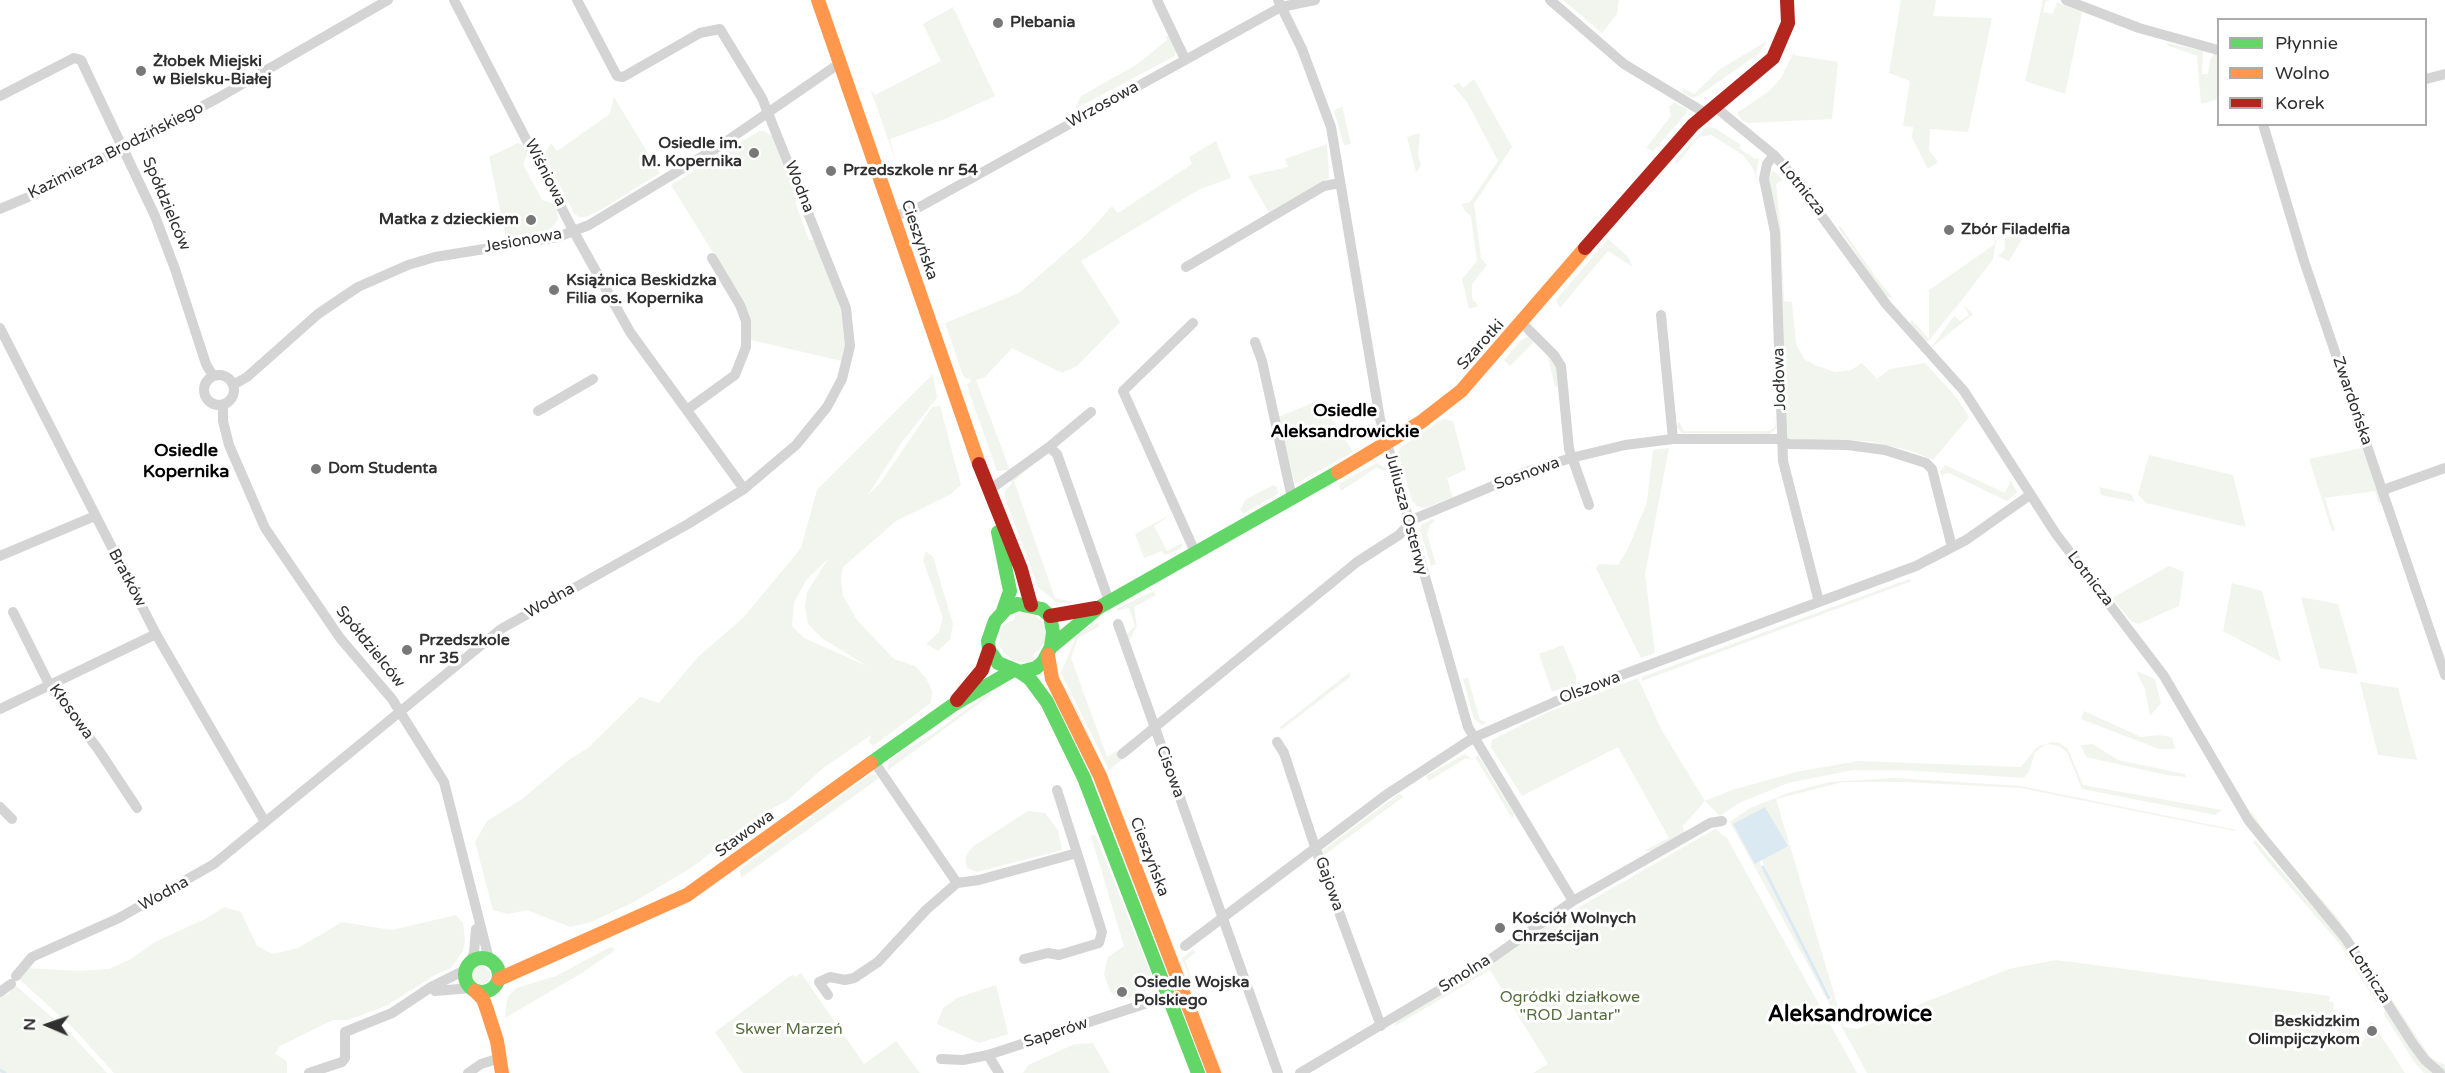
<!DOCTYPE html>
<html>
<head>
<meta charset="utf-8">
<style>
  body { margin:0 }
  #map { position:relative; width:2445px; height:1073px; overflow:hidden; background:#fff; font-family:"Varela Round",sans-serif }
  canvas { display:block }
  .legend { position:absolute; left:2217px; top:18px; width:210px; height:108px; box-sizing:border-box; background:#fff; border:2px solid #acacac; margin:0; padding:8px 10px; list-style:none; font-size:18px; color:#303030 }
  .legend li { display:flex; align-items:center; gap:12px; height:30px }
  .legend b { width:30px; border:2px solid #acacac }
  .north { position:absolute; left:18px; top:995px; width:60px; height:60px; -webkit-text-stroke:4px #fff; paint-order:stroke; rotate:272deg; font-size:16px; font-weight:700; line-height:24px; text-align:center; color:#303030 }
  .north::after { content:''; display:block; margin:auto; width:21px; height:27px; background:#303030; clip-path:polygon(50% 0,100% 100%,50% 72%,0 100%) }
</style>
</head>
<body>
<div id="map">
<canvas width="2445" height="1073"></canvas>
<ul class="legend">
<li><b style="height:8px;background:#63d668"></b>Płynnie</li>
<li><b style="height:8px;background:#ff974d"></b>Wolno</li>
<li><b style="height:8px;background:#b3261e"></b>Korek</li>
</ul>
<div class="north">N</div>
</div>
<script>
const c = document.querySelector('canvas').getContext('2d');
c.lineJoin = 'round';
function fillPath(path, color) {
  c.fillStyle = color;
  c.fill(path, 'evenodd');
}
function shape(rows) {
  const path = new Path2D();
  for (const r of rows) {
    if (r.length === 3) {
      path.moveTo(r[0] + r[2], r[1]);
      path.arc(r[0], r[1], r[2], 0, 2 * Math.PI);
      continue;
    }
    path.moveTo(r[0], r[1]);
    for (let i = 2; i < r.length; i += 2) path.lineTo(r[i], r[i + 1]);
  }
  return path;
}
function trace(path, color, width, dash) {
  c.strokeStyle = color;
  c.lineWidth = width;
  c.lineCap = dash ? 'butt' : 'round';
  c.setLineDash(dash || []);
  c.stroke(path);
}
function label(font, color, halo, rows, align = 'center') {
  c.font = font + ' "Varela Round",sans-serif';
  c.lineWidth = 6;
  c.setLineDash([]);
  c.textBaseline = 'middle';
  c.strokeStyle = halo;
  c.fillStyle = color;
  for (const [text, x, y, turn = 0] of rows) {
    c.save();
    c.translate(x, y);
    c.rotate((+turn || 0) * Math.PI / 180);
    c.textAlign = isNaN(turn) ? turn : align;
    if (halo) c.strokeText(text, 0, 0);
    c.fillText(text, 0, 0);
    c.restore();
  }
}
fillPath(shape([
  [1563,0,1619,0,1617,14,1602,33],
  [1901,0,1936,0,1933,16,1992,18,1968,132,1930,129,1929,150,1938,162,1928,169,1912,138,1913,127,1903,126,1910,81,1889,73],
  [2043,0,2050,0,2046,1,2043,12,2053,14,2057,2,2082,12,2065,94,2025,81],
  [953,7,995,96,945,119,890,139,896,162,870,88,875,95,941,61,923,24],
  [1169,35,1176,50,1175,56,1075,109,1081,96,1136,65,1167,40,1166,36],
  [1767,41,1760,53,1698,96,1693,98,1683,93,1682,88,1694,94,1720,69],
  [2169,43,2203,51,2202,74,2208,74,2210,60,2214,54,2218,55,2218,99,2201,104,2197,56,2166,45],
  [1795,50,1794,55,1838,62,1832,119,1748,123,1742,121,1737,113,1769,91,1781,78],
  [1474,79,1512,147,1474,204,1481,258,1487,265,1472,284,1472,298,1478,306,1469,309,1462,279,1477,261,1471,216,1465,211,1462,204,1470,202,1498,161,1467,102,1453,86,1459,82,1463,88],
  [614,97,660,173,602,209,586,217,579,217,574,213,545,157,546,152,551,143,557,151,610,114],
  [1674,102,1687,109,1687,113,1653,151,1646,148,1671,116,1669,107],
  [1342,106,1351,144,1344,145,1334,111],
  [1706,127,1715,128,1741,145,1739,148,1755,159,1759,158,1756,174,1759,187,1753,168,1743,155,1711,135,1699,137,1677,164,1674,161],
  [759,131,764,131,772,136,793,190,798,192,801,199,795,202,809,240,816,240,841,309,845,346,842,361,751,340,749,315,743,301,671,185],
  [1420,133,1418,155,1421,165,1416,173,1407,137],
  [1216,141,1231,178,1200,189,1081,261,1120,322,1077,366,1062,373,1012,348,985,377,976,380,1010,470,997,471,969,392,967,384,971,382,970,378,966,379,962,373,945,323,1019,293,1087,234,1112,206,1118,213,1192,164,1189,157],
  [518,143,524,145,528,153,523,164,542,200,556,204,558,220,549,231,506,238,489,157],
  [1327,144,1329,178,1269,213,1248,176,1288,167,1285,159],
  [1773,170,1783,180,1776,184,1781,232,1784,301,1792,302,1796,344,1804,359,1815,365,1835,372,1851,370,1862,363,1877,379,1890,369,1925,363,1957,398,1969,417,1933,460,1908,450,1867,441,1787,439,1768,180],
  [1990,225,1996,242,1993,259,1962,300,1929,340,1925,342,1909,324,1912,320,1929,339,1929,290,1995,244],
  [1840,226,1878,280,1893,298,1885,296,1838,227],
  [2012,236,2023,238,2009,261,1998,256,2005,249,2005,238],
  [1608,239,1627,256,1633,267,1608,251,1560,308,1556,300],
  [1963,305,1973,314,1931,348,1954,316,1960,321,1969,315],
  [1529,336,1532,337,1550,354,1556,363,1561,380,1563,412,1560,386,1555,387,1546,350,1534,342,1510,366,1504,360,1521,340],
  [933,374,937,398,902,442,868,495,881,482,932,407,940,406,961,485,951,494,896,521,843,567,841,580,843,596,857,620,894,659,915,666,926,678,932,691,931,703,873,746,869,742,871,735,822,769,788,800,759,816,691,868,632,903,591,922,570,927,527,910,508,914,493,910,475,842,487,821,522,799,570,759,588,748,640,697,659,703,698,657,744,617,801,548,817,490],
  [828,559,807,592,805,606,808,624,823,639,867,666,804,638,792,626,794,603,806,580],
  [1320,400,1353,452,1295,484,1278,417],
  [1774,412,1776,428,1770,434,1682,433,1676,426,1679,422,1684,431,1770,431,1775,427],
  [1443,419,1453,421,1466,470,1447,478,1453,497,1425,508,1417,506,1412,501,1398,452,1401,447],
  [1669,448,1645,574,1655,653,1641,658,1596,568,1599,564,1618,565,1628,549,1647,502,1653,450],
  [2362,448,2383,502,2379,504,2375,491,2325,498,2335,531,2332,531,2309,459],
  [2149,455,2233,475,2246,527,2146,503,2138,494],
  [1377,463,1385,468,1387,479,1385,471,1376,468,1341,491,1338,484],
  [1945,465,2005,493,2011,480,2017,493,2007,501,1949,473,1941,475,1940,472],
  [1029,468,1014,481,1055,598,1073,602,1070,604,1056,602,1038,587,1005,498,1005,491,1012,483,1010,480],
  [1273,485,1277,487,1278,494,1243,514,1240,510,1245,500],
  [2099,487,2131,494,2135,502,2101,495],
  [1173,513,1154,526,1167,551,1182,543,1182,547,1174,552,1164,555,1162,551,1144,558,1135,534],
  [1433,519,1435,521,1430,525,1427,534,1436,564,1431,566,1420,530,1422,524],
  [926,551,933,557,953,624,950,639,938,651,926,644,939,632,943,618,923,560],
  [2169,566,2184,572,2179,606,2138,624,2132,622,2112,598],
  [1909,579,1912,581,1642,681,1642,677],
  [2232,583,2262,591,2281,662,2223,631],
  [1154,591,1156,595,1134,607,1137,626,1128,643,1126,635,1135,626,1129,608,1117,611,1117,608],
  [2301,597,2338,604,2358,674,2320,668],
  [1015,611,1035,615,1045,626,1045,643,1033,655,1036,661,1028,663,1014,661,1003,652,999,645,1000,632,1004,625,1015,619],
  [1097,622,1100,626,1078,638,1071,658,1107,757,1116,751,1123,759,1109,770,1061,673,1077,634],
  [1563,645,1576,676,1576,684,1552,692,1539,654],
  [2136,671,2155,679,2161,703,2150,716,2145,689],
  [1350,672,1350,677,1281,730,1280,727],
  [1468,678,1480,720,1487,722,1482,725,1474,719,1463,679],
  [1638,678,1661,729,1705,801,1732,790,1796,772,1858,761,2021,767,2037,747,2052,742,2059,743,2068,749,2083,785,2222,810,2215,815,2082,789,2067,752,2059,746,2047,744,2035,752,2029,772,2024,778,1903,770,1853,770,1788,783,1739,803,1720,816,1705,801,1683,826,1684,833,1652,851,1644,851,1669,838,1618,747,1522,796,1491,747,1492,740,1546,713],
  [1058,679,1062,681,1075,705,1109,778,1223,1073,1221,1073],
  [2360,682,2398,688,2417,760,2378,755],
  [990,692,992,694,887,771,889,760,934,733],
  [2084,711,2141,737,2158,735,2172,737,2175,749,2159,749,2081,719],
  [2093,744,2118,760,2185,774,2186,777,2166,775,2086,757,2081,745],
  [1465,754,1473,760,1466,758,1429,781,1426,776],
  [1478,755,1514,814,1512,818,1475,757],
  [875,774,879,778,741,878,740,871,743,867,869,775],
  [1893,778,2021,786,2236,830,2234,831,2021,788,1904,782,1843,782,1776,799,1844,1027,1857,1029,2009,969,2056,960,2330,996,2329,1001,2334,1003,2333,1009,2337,1011,2331,1018,2328,1028,2333,1040,2344,1047,2358,1045,2364,1040,2369,1024,2372,1022,2405,1073,1867,1073,1730,822,1750,808,1791,792,1830,782],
  [1765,807,1787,846,1762,860,1777,896,1832,999,1829,1001,1759,861],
  [1400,793,1403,797,1323,856,1322,851],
  [2250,809,2268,837,2337,917,2431,1058,2445,1065,2445,1071,2432,1062,2253,820],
  [1028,811,1045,813,1058,830,1062,850,977,872,967,868,965,858,972,847],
  [1715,829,1727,838,1857,1073,1533,1073,1548,1064,1490,970,1395,1026,1395,1022,1558,918,1564,919,1576,909],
  [1095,834,1153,979,1147,990,1138,997,1123,999,1110,992,1104,974,1108,957,1124,946,1091,836],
  [2255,840,2342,941,2381,1003,2376,1002,2339,943,2265,858,2253,842],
  [224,907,241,912,257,946,273,954,298,948,342,922,392,930,456,915,463,923,465,941,463,951,451,968,435,975,386,1006,348,1020,333,1020,280,1046,275,1053,287,1062,287,1073,114,1073,73,1028,19,979,27,968,80,971,109,969,131,959,155,942,207,918],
  [610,947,614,948,614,951,582,973,505,1018,507,998,516,988,556,976],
  [1192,950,1196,952,1185,961,1222,1061,1182,958],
  [481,975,9],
  [801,973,864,1064,896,1041,920,1073,743,1073,715,1032,790,976,793,975,795,977],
  [15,985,70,1033,107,1073,0,1073,0,996,8,994],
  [996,985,1008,1034,979,1043,937,1024,943,1008,957,998],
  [2385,1010,2420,1061,2432,1073,2424,1073,2414,1062,2384,1014],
  [2349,1027,12],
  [1093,1043,1110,1073,1023,1073,1028,1065,1075,1044]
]), '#f2f5ed');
fillPath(shape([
  [1765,807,1788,846,1755,864,1733,824]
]), '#dbeaf2');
trace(shape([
  [1763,867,1829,998],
  [0,1070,5,1073]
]), '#dbeaf2', 3);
trace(shape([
  [454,0,574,232,630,332,744,489],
  [1157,0,1185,59],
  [1278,0,1302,49,1331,127,1380,419,1468,727,1573,901],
  [1550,0,1624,64,1705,113],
  [2066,0,2139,28,2218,50],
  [2426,79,2445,74],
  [0,96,74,58,81,60,155,216,175,269,206,364,213,376],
  [1714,106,1774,155,1790,173,1886,304,1964,391,2056,534,2164,676,2249,821,2346,939,2413,1044,2425,1060,2440,1073],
  [2263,124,2304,261,2445,675],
  [1774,155,1767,164,1764,179,1775,232,1783,461,1819,602],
  [0,209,33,195,218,98,388,0],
  [894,216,916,209,1281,7,1315,0],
  [1186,267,1324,186,1340,183],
  [1661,315,1673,439],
  [1193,323,1123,391,1195,552],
  [1522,323,1554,355,1561,366,1569,449,1589,505],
  [0,328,156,634,265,822],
  [1255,342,1262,361,1292,498],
  [219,390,15],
  [233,385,247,377,318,314,358,287,408,265,435,257,558,237,589,225,718,147,840,63],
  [223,405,223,421,229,445,265,528,340,638,392,699,444,782,489,959],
  [688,409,735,375,746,347,746,321,740,305,712,258],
  [538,411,593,379],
  [1049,447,1057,454,1109,601],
  [2383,490,2445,468],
  [988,491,1049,447,1091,412],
  [0,556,95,516],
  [13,612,50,686,98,749,137,808],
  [1118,624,1278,1073],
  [0,709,156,634],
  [1277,742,1284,753,1315,847,1381,1026],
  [1122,754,1357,562,1399,535,1414,519,1526,472,1571,458,1625,445,1673,439,1777,439,1789,444,1847,445,1885,450,1926,463,1932,469,1952,547],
  [873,760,957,883],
  [1057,790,1077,853],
  [0,807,12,819],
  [1185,946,1386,795,1473,738,1584,689,1916,566,1966,540,2030,495],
  [470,962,474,953,476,929],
  [16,976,32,957,119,918,214,864,501,629,688,524,744,489,796,445,827,407,842,379,850,346,846,308,762,98,720,29,700,33,623,77,617,76,577,0],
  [435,991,471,988],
  [0,992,11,984],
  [828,995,819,982,830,977,845,980,854,978,878,962,926,910,957,883,979,880,1077,853,1102,932,1099,943,1059,955,1048,953,1024,959],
  [988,1055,999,1073],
  [941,1059,963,1060,988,1055,1169,996],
  [309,1073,342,1062,345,1058,345,1032,392,1013,431,987,465,970],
  [468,1073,481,1064,500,1058],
  [1300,1073,1485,963,1573,901,1710,823,1722,821]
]), '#d4d4d4', 10);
trace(shape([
  [998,532,1010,591,1003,611],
  [1018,604,1042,609,1050,616,1053,632,1051,647,1043,662,1036,668,1020,672,998,663,989,650,988,641,995,621,1006,609,1018,604],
  [1051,647,1098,608,1338,472],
  [1020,672,1030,679,1047,702,1084,778,1198,1073],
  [871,763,953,705,1012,671],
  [482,975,17]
]), '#63d668', 14);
trace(shape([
  [818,0,979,464],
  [1338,472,1421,422,1461,391,1585,248],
  [1048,655,1052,679,1100,776,1214,1073],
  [499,979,687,895,871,763],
  [475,991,483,999,487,1010,497,1041,502,1073]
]), '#ff974d', 14);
trace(shape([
  [1585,248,1693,125,1773,58,1788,23,1787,0],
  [979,464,1021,569,1031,605],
  [1050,616,1096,608],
  [957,700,982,670,989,650]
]), '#b3261e', 14);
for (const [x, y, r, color] of [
  [998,23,6,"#787878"],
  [141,71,6,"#787878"],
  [754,153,6,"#787878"],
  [831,171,6,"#787878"],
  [531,220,6,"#787878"],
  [1949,230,6,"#787878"],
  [554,290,6,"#787878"],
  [316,469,6,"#787878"],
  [407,650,6,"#787878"],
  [1500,928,6,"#787878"],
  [1122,992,6,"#787878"],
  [2372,1031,6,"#787878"]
]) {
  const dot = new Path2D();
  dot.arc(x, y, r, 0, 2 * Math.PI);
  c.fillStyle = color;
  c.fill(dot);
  trace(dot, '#fff', 2);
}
label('bold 16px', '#303030', '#fff', [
  ["Plebania",1010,23],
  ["Żłobek Miejski",153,62],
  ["w Bielsku-Białej",153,80],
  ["Osiedle im.",742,144,"right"],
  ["M. Kopernika",742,162,"right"],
  ["Przedszkole nr 54",843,171],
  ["Matka z dzieckiem",519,220,"right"],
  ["Zbór Filadelfia",1961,230],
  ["Książnica Beskidzka",566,281],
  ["Filia os. Kopernika",566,299],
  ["Dom Studenta",328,469],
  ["Przedszkole",419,641],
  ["nr 35",419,659],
  ["Kościół Wolnych",1512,919],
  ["Chrześcijan",1512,937],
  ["Osiedle Wojska",1134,983],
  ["Polskiego",1134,1001],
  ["Beskidzkim",2360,1022,"right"],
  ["Olimpijczykom",2360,1040,"right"]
], 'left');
label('16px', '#303030', '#fff', [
  ["Wrzosowa",1103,105,-29],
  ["Kazimierza Brodzińskiego",116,151,-27],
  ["Wiśniowa",545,173,63],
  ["Wodna",799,187,68],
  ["Lotnicza",1802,189,51],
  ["Spółdzielców",166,204,67],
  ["Cieszyńska",919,240,71],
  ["Jesionowa",523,241,-10],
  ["Szarotki",1481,345,-48],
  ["Jodłowa",1780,379,-92],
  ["Zwardońska",2352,401,71],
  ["Sosnowa",1527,474,-20],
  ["Juliusza Osterwy",1406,514,75],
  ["Bratków",127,578,62],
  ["Lotnicza",2090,579,52],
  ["Wodna",550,601,-30],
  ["Spółdzielców",370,647,51],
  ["Olszowa",1590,688,-21],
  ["Kłosowa",71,712,54],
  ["Cisowa",1170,772,70],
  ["Stawowa",745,834,-36],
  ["Cieszyńska",1149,857,69],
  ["Gajowa",1329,884,70],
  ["Wodna",164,894,-29],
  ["Smolna",1465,974,-32],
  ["Lotnicza",2369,975,57],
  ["Saperów",1056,1033,-18]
]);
label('16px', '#566d3d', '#fff', [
  ["Ogródki działkowe",1570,998],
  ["\"ROD Jantar\"",1570,1016],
  ["Skwer Marzeń",789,1030]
]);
label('bold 18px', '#000', '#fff', [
  ["Osiedle",1345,411],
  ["Aleksandrowickie",1345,432],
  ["Osiedle",186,451],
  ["Kopernika",186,472]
]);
label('bold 22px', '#000', '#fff', [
  ["Aleksandrowice",1850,1015]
]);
</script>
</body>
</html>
